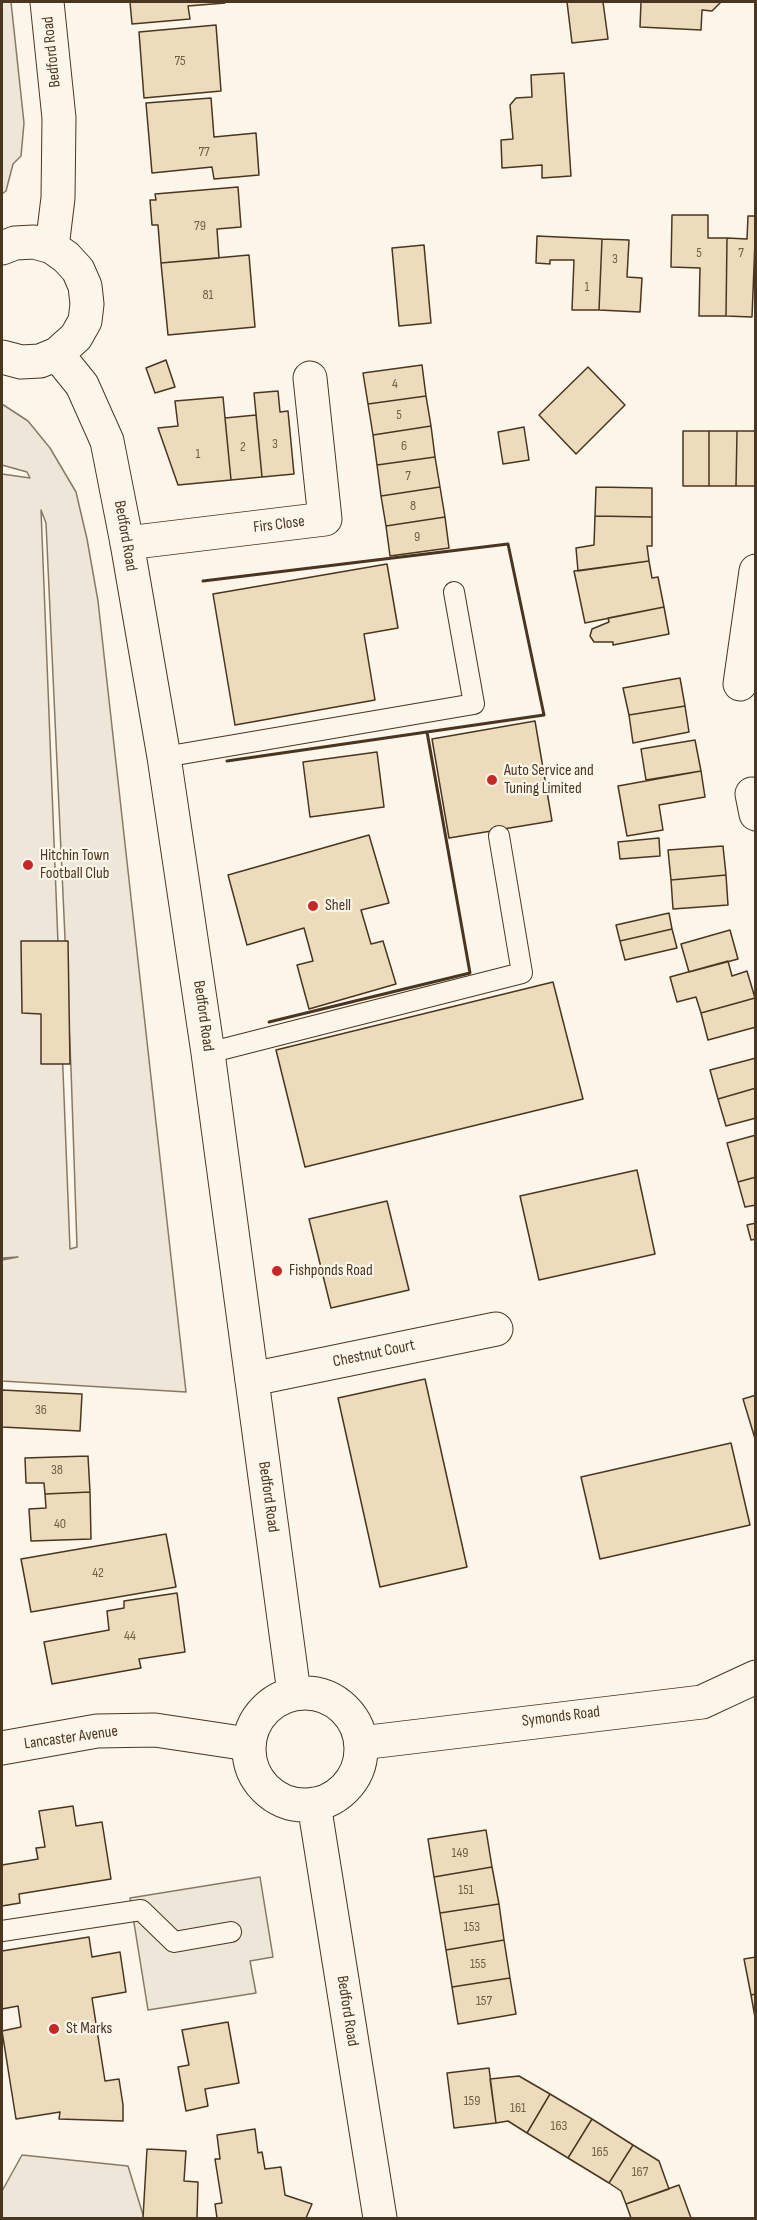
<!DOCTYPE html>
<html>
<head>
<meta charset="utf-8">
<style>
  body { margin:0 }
  #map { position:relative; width:757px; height:2220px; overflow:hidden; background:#fbf6e9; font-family:"Sofia Sans Condensed",sans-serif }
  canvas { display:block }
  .frame { position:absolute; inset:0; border:3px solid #4a3520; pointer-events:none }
</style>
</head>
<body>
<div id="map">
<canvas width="757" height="2220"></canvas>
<div class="frame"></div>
</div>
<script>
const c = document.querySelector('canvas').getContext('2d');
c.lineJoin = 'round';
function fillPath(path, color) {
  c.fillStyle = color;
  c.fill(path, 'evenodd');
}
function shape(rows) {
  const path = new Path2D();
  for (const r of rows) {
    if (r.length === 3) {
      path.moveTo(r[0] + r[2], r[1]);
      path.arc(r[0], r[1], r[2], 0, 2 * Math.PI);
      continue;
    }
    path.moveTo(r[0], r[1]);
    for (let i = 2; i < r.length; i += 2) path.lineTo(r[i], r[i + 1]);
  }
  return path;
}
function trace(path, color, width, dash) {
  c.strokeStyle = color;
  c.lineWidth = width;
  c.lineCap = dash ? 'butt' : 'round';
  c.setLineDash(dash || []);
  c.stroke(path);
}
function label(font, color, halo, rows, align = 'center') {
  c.font = font + ' "Sofia Sans Condensed",sans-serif';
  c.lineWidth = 4.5;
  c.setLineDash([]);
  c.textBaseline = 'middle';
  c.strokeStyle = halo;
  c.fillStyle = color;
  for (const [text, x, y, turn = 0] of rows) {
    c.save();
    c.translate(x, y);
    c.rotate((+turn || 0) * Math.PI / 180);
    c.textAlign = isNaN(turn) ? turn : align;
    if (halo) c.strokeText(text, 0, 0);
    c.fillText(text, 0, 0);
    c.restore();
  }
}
const green = shape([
  [2,2,11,2,24,123,21,156,13,164,6,191,2,194,2,2],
  [2,404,28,421,50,448,76,492,87,539,98,601,186,1392,2,1381,2,1260,18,1257,2,1258,2,474,30,478,27,472,2,465,2,404],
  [41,510,46,523,71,1069,77,1247,70,1249,41,510],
  [22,2155,128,2166,144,2218,2,2218,2,2191,22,2155]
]);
fillPath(green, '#ede6d9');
trace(green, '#887966', 1.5);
const parking = shape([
  [260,1877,273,1957,250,1961,256,1993,148,2010,130,1898,260,1877]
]);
fillPath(parking, '#ede7d9');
trace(parking, '#887966', 1.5);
const building = shape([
  [130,2,225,2,225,3,188,6,190,19,132,24,130,2],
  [567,2,603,2,608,39,572,43,567,2],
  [641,2,721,2,712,11,702,10,701,30,640,27,641,2],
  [216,25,221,91,144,98,139,32,216,25],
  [564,73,571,176,542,178,542,165,502,168,501,140,513,139,510,105,516,98,532,97,531,75,564,73],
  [211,98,214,137,256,133,259,175,214,179,212,167,152,173,146,103,211,98],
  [238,187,241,227,217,229,219,258,161,263,158,225,152,225,150,200,156,200,155,194,238,187],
  [672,215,708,215,708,238,727,238,726,316,699,316,700,268,671,267,672,215],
  [748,216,756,216,752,317,726,316,727,238,747,239,748,216],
  [537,236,602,239,599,310,572,310,574,260,550,260,550,264,536,263,537,236],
  [602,239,629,240,627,277,642,278,640,312,599,310,602,239],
  [424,245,431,323,399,326,392,248,424,245],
  [249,255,255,327,168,335,161,263,249,255],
  [166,360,175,387,155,393,146,368,166,360],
  [422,365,426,396,368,404,363,373,422,365],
  [588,367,625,405,576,454,539,415,588,367],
  [278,391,280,412,288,411,294,474,262,477,254,393,278,391],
  [426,396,431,426,373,435,368,404,426,396],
  [223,397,231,480,178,485,158,428,178,426,175,401,223,397],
  [256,415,262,477,231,480,225,418,256,415],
  [431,426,435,457,377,465,373,435,431,426],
  [524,427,529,460,503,464,498,432,524,427],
  [683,431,709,431,709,486,683,486,683,431],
  [709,431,737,431,736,486,709,486,709,431],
  [737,431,756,431,756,486,736,486,737,431],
  [435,457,440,487,381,496,377,465,435,457],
  [440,487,445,517,386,526,381,496,440,487],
  [596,487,652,488,652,517,595,516,596,487],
  [595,516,652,517,652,546,647,546,649,561,578,571,576,548,594,545,595,516],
  [445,517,449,548,390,556,386,526,445,517],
  [649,561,652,578,658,577,664,607,585,623,574,571,649,561],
  [387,564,398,628,364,634,375,700,235,725,213,594,387,564],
  [664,607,669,634,613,645,613,642,594,642,590,636,592,629,609,622,608,618,664,607],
  [680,678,685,706,629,715,623,688,680,678],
  [685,706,689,732,633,743,629,715,685,706],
  [535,721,552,821,449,838,432,739,535,721],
  [695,740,701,771,646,780,641,749,695,740],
  [377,752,384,807,310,817,303,762,377,752],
  [701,771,705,797,659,805,663,830,627,836,618,786,701,771],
  [369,835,389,903,361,910,371,944,383,941,396,984,309,1009,297,965,313,961,304,928,247,945,228,875,369,835],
  [659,838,660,856,620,859,618,842,659,838],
  [723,846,726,875,671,880,668,850,723,846],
  [726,875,728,905,673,909,671,880,726,875],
  [669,913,672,929,620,941,616,925,669,913],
  [672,929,677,948,625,960,620,941,672,929],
  [730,930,738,959,689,972,681,944,730,930],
  [21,941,68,941,70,1064,41,1064,41,1014,22,1013,21,941],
  [728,961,732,976,747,971,755,998,701,1013,696,997,677,1002,670,977,728,961],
  [553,982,583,1099,305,1167,276,1050,553,982],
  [755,998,756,1027,708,1040,701,1013,755,998],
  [756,1058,756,1088,718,1099,710,1070,756,1058],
  [756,1088,756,1118,726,1126,718,1099,756,1088],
  [756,1135,756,1177,738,1182,727,1143,756,1135],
  [637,1170,655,1254,539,1280,520,1196,637,1170],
  [756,1177,756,1205,745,1207,738,1182,756,1177],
  [387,1201,409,1290,331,1308,309,1219,387,1201],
  [756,1223,756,1239,751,1240,747,1225,756,1223],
  [425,1379,467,1567,380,1587,338,1398,425,1379],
  [2,1390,82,1394,80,1431,2,1427,2,1390],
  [756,1395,756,1442,743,1399,756,1395],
  [731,1443,750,1525,600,1559,581,1477,731,1443],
  [88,1456,90,1492,45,1494,44,1483,26,1483,25,1458,88,1456],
  [90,1492,91,1539,31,1541,29,1509,46,1508,45,1494,90,1492],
  [166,1534,176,1587,31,1612,21,1559,166,1534],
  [177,1593,185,1652,139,1659,141,1668,52,1684,44,1642,109,1630,107,1611,124,1608,124,1601,177,1593],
  [73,1806,76,1826,102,1822,111,1879,19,1894,20,1903,2,1906,2,1865,38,1859,36,1848,45,1847,39,1811,73,1806],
  [486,1830,492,1867,434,1877,428,1839,486,1830],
  [492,1867,499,1904,440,1913,434,1877,492,1867],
  [499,1904,504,1940,446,1950,440,1913,499,1904],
  [89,1937,92,1957,120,1952,126,1992,92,1998,105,2081,119,2079,123,2105,123,2121,59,2119,60,2112,16,2119,2,2031,21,2027,18,2006,2,2009,2,1951,89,1937],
  [504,1940,510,1978,452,1987,446,1950,504,1940],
  [756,1957,756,1994,751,1995,744,1959,756,1957],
  [510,1978,516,2014,458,2024,452,1987,510,1978],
  [756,1994,756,2023,751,1995,756,1994],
  [228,2022,239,2083,205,2089,208,2106,186,2111,178,2067,189,2065,182,2030,228,2022],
  [489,2068,496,2123,454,2128,447,2073,489,2068],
  [519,2076,550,2094,527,2133,508,2121,496,2123,490,2079,519,2076],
  [550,2094,592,2119,568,2158,527,2133,550,2094],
  [592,2119,633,2145,609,2183,568,2158,592,2119],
  [255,2129,258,2153,262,2152,265,2169,281,2167,285,2195,312,2204,306,2218,217,2218,215,2204,222,2203,215,2159,220,2159,217,2135,255,2129],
  [633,2145,659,2161,669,2189,626,2204,621,2191,609,2183,633,2145],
  [147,2149,186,2151,184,2181,198,2182,197,2218,143,2218,147,2149],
  [679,2185,691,2218,631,2218,626,2204,679,2185]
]);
fillPath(building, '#ecdcbc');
trace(building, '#4a3520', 1.5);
const lane = shape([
  [164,757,474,704,454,592],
  [208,1053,522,973,499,836],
  [2,1931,141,1910,174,1942,231,1932]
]);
const street = shape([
  [127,543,325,519,310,378],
  [740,684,756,571],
  [752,794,756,814],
  [252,1379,496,1329],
  [361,1743,702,1702,756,1677],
  [2,1748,97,1731,155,1730,248,1744]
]);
const primary = shape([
  [47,2,59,118,58,198,52,247],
  [2,248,15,243,34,242,52,247,66,257,78,270,85,286,87,304,85,321,76,337,57,354,40,361,21,362,2,357],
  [57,354,82,385,107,441,127,543,164,757,208,1053,294,1693],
  [305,1749,56],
  [314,1804,380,2218]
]);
trace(lane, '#4a3520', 22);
trace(street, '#4a3520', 35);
trace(primary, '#4a3520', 35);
trace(lane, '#fbf6e9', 20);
trace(street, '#fbf6e9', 33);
trace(primary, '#fbf6e9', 33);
trace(shape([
  [203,581,508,544,544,715,227,761],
  [269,1022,470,973,427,732]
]), '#4a3520', 3);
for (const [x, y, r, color] of [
  [492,780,6,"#c62828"],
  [28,865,6,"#c62828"],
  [313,906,6,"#c62828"],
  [277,1271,6,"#c62828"],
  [54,2029,6,"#c62828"]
]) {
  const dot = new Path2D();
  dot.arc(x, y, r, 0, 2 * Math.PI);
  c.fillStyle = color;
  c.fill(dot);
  trace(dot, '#fbf6e9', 2);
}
label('14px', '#725f47', null, [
  ["75",180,61],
  ["77",204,152],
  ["79",200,226],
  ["5",699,253],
  ["7",741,253],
  ["3",615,259],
  ["1",587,287],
  ["81",208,295],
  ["4",395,384],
  ["5",399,415],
  ["3",275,444],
  ["6",404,446],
  ["2",243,447],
  ["1",198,454],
  ["7",408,476],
  ["8",413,506],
  ["9",417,537],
  ["36",41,1410],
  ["38",57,1470],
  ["40",60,1524],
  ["42",98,1573],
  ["44",130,1636],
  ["149",460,1853],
  ["151",466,1890],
  ["153",472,1927],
  ["155",478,1964],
  ["157",484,2001],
  ["159",472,2101],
  ["161",518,2108],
  ["163",559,2126],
  ["165",600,2152],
  ["167",640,2172]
]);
label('16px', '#4a3520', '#fbf6e9', [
  ["Bedford Road",52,52,-96],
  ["Firs Close",279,525,-7],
  ["Bedford Road",125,536,80],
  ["Bedford Road",203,1016,82],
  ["Chestnut Court",374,1354,-12],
  ["Bedford Road",268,1497,82],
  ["Symonds Road",561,1717,-7],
  ["Lancaster Avenue",71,1738,-8],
  ["Bedford Road",347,2011,81]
]);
label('16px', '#4a3520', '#fbf6e9', [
  ["Auto Service and",504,771],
  ["Tuning Limited",504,789],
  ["Hitchin Town",40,856],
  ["Football Club",40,874],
  ["Shell",325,906],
  ["Fishponds Road",289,1271],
  ["St Marks",66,2029]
], 'left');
</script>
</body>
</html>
